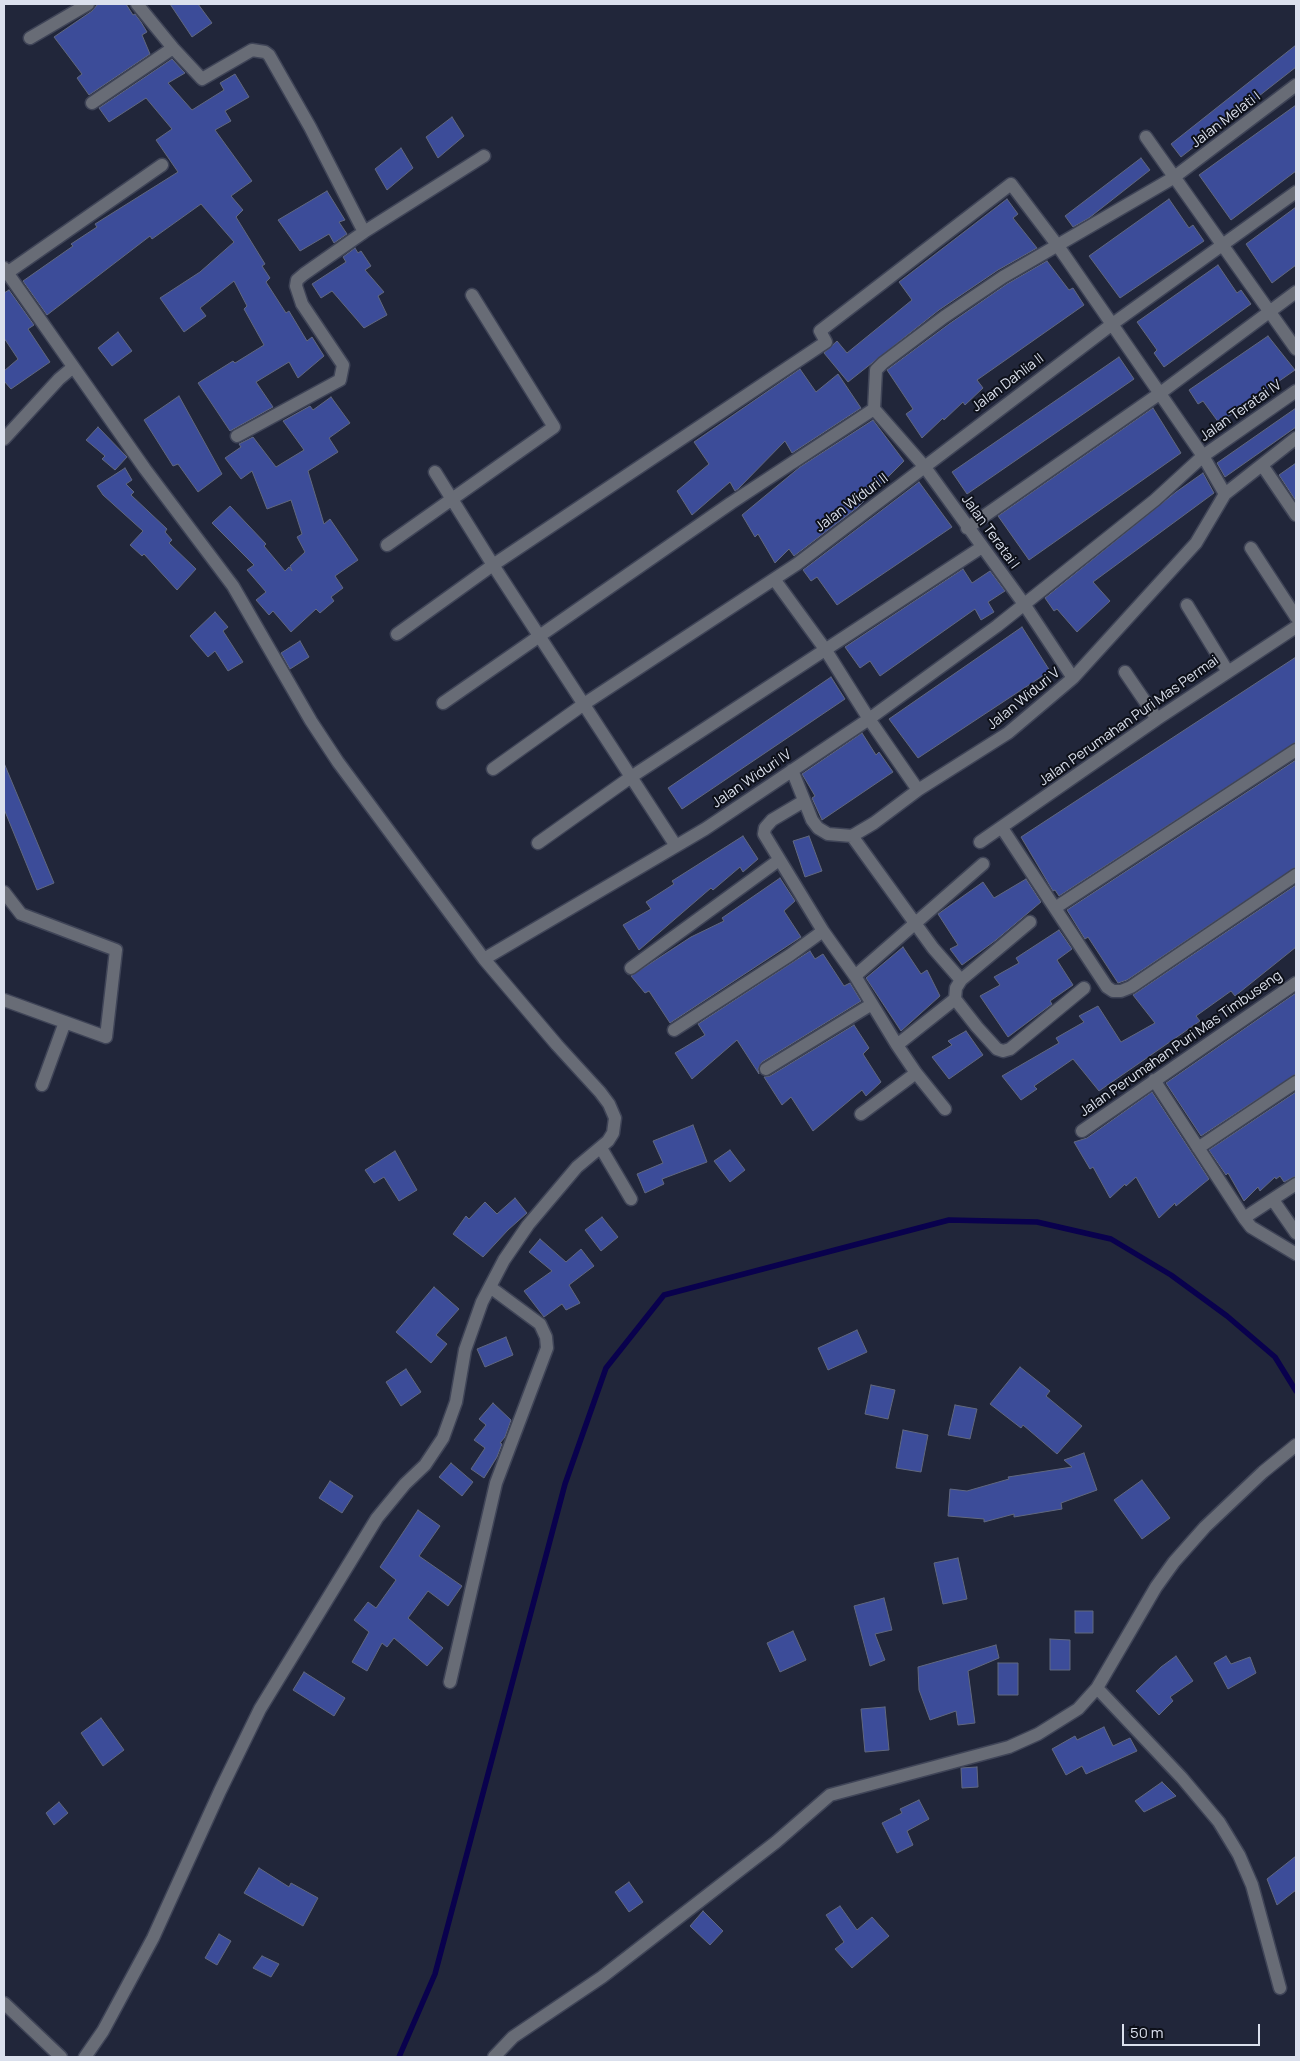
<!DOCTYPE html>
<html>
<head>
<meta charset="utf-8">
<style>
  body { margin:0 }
  #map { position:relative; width:1300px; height:2061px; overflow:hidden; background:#21263a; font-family:Manrope,sans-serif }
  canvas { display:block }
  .frame { position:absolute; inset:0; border:5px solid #dbe0ed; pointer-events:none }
  .scale { position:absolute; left:1122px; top:2024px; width:138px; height:22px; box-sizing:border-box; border:2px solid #dbe0ed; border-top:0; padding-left:6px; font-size:15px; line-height:18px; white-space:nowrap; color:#dbe0ed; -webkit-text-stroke:4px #0d1019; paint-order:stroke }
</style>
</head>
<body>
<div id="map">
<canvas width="1300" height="2061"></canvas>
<div class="frame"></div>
<div class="scale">50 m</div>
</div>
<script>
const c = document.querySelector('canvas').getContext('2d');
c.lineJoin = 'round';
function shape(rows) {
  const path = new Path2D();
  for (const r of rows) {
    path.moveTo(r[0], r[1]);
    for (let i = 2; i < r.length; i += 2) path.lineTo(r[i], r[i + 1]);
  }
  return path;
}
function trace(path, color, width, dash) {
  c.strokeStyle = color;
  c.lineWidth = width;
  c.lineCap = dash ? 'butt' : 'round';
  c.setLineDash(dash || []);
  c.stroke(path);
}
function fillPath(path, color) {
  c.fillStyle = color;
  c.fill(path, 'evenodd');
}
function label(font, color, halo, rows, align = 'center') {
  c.font = font + ' Manrope,sans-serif';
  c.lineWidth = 4;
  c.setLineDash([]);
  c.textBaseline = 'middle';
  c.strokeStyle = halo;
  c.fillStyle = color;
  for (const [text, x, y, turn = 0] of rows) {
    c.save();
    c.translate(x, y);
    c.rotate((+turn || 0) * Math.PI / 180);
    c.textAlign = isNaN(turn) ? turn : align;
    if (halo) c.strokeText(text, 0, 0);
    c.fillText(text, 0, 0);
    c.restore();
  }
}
trace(shape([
  [399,2057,435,1974,565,1484,606,1368,664,1295,949,1220,1037,1222,1111,1239,1171,1275,1227,1316,1275,1357,1296,1391]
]), '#09014d', 5.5);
const building = shape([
  [98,4,126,4,133,15,135,14,141,22,147,32,142,35,150,54,89,95,77,78,82,74,54,37,92,11,98,4],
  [170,4,198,4,212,23,192,37,170,4],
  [1296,45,1296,67,1181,157,1171,144,1296,45],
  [172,59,185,73,168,83,192,110,224,90,220,83,235,74,249,97,225,111,231,121,215,130,252,181,231,196,243,210,236,217,265,264,262,266,270,278,266,282,286,313,289,311,307,341,312,337,324,356,298,378,289,362,256,382,273,407,230,431,198,383,233,361,235,363,264,345,244,309,247,306,234,281,200,308,206,316,184,332,160,298,200,272,234,242,201,204,152,239,150,236,47,315,23,281,73,246,71,244,97,227,95,224,178,172,156,140,172,129,146,98,109,122,99,108,172,59],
  [1296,105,1296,171,1231,220,1199,175,1296,105],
  [452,117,464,136,438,158,426,137,452,117],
  [401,148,413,168,387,190,375,169,401,148],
  [1141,158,1150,170,1089,218,1073,227,1065,216,1141,158],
  [327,191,345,220,339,222,347,234,334,243,329,234,300,251,278,220,327,191],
  [1007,199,1018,214,1013,218,1037,248,998,270,939,310,848,382,824,353,837,341,847,353,912,300,899,282,1007,199],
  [1169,199,1189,228,1193,225,1204,241,1120,298,1089,256,1169,199],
  [1296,207,1296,265,1272,283,1246,244,1296,207],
  [355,248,358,253,361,251,371,266,365,270,384,292,378,296,387,315,364,328,332,291,321,298,312,284,346,262,343,257,355,248],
  [1047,261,1069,290,1073,288,1084,305,977,380,983,388,965,405,963,402,944,420,943,418,922,438,906,414,913,409,887,370,949,324,1007,284,1047,261],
  [1218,265,1237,293,1241,290,1251,304,1164,367,1154,353,1157,350,1137,322,1218,265],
  [9,290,34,325,28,329,50,362,11,389,4,381,4,371,18,359,4,338,4,293,9,290],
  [118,332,132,351,112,366,98,348,118,332],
  [1268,336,1295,370,1219,423,1203,401,1198,404,1189,390,1268,336],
  [1119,357,1134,379,967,494,952,472,1119,357],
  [800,369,816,392,838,374,861,408,792,453,785,441,738,489,735,491,730,482,692,515,677,491,709,464,694,442,800,369],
  [179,396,222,474,198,492,178,464,173,466,144,420,179,396],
  [331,397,350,423,329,438,338,452,308,471,324,524,330,519,358,560,335,576,343,588,331,597,334,601,320,613,316,609,291,632,273,611,269,615,256,600,266,592,247,570,254,565,212,523,230,506,266,544,264,546,285,571,289,567,292,571,290,566,305,552,297,537,302,534,291,500,267,509,252,471,241,479,225,458,241,447,239,444,253,437,276,467,304,450,283,421,310,406,313,410,331,397],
  [1153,408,1181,453,1029,560,998,516,1153,408],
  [1296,408,1296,427,1225,477,1217,463,1296,408],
  [873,420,904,461,857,508,794,556,789,549,775,563,758,534,755,537,742,515,800,467,873,420],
  [98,427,127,457,115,470,102,459,105,456,86,440,98,427],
  [1296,463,1296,501,1279,475,1296,463],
  [125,468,132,480,126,484,134,492,131,495,167,529,165,532,172,540,169,543,196,569,177,590,144,554,142,556,130,545,143,531,103,495,97,486,125,468],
  [1203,473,1214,493,1093,582,1110,601,1077,632,1057,609,1054,611,1045,598,1176,492,1203,473],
  [919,482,952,527,837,605,817,577,811,581,803,570,919,482],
  [963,569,972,583,990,571,1005,591,988,602,994,612,981,620,975,609,880,676,870,661,860,668,845,647,963,569],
  [215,612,228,627,223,631,243,662,228,671,215,651,208,657,190,636,215,612],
  [1022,627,1050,671,918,758,889,719,1022,627],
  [300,641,309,657,290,669,281,653,300,641],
  [1296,657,1296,742,1059,896,1055,890,1053,891,1021,837,1296,657],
  [831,677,845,699,682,809,668,788,831,677],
  [862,733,876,755,879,752,893,772,822,820,812,798,815,796,802,774,862,733],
  [1296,760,1296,867,1127,980,1118,983,1088,937,1085,939,1067,910,1296,760],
  [4,763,54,883,37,890,4,809,4,763],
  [743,836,758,859,743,872,740,867,713,890,711,888,639,950,623,925,651,909,646,902,674,884,672,881,743,836],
  [809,836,822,871,805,877,793,841,809,836],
  [780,878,795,901,784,911,801,937,670,1023,649,991,645,993,631,976,691,937,724,921,722,918,780,878],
  [1026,879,1041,902,996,940,962,965,950,949,958,945,938,914,983,882,994,898,1026,879],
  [1296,885,1296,947,1235,996,1231,991,1196,1016,1200,1021,1099,1091,1073,1059,1034,1086,1037,1089,1021,1100,1002,1076,1059,1043,1056,1038,1084,1022,1079,1016,1098,1006,1121,1042,1155,1023,1133,995,1296,885],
  [1059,930,1072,949,1057,960,1073,985,1050,1001,1052,1004,1008,1037,980,996,1000,985,994,977,1019,963,1016,958,1059,930],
  [903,947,921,974,927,970,940,996,901,1031,866,978,903,947],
  [810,951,815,959,823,954,844,986,850,983,861,1001,762,1062,758,1069,759,1074,737,1040,692,1079,675,1053,705,1035,698,1024,810,951],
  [1296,993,1296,1074,1201,1136,1166,1083,1296,993],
  [854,1025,869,1048,863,1054,881,1082,866,1096,862,1090,813,1131,791,1097,782,1105,764,1077,770,1076,854,1025],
  [966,1031,983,1055,949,1079,932,1057,952,1045,948,1041,966,1031],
  [1152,1092,1209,1179,1176,1206,1175,1203,1159,1218,1136,1177,1126,1186,1125,1184,1110,1198,1093,1167,1090,1169,1074,1142,1087,1138,1152,1092],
  [1296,1092,1296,1176,1284,1182,1280,1176,1276,1179,1275,1177,1260,1191,1258,1187,1244,1201,1228,1173,1226,1175,1209,1150,1296,1092],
  [693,1125,707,1162,662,1179,664,1184,645,1193,637,1174,663,1163,653,1141,693,1125],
  [730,1150,745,1170,730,1182,714,1161,730,1150],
  [395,1151,417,1190,399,1201,384,1177,374,1183,365,1170,395,1151],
  [515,1198,527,1213,508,1230,483,1257,453,1234,466,1216,469,1219,485,1202,497,1214,515,1198],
  [602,1217,618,1237,601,1251,585,1230,602,1217],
  [540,1239,566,1262,581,1249,594,1266,569,1285,580,1303,566,1310,562,1304,544,1317,524,1291,552,1271,529,1252,540,1239],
  [434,1287,459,1309,436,1335,447,1344,431,1363,396,1332,434,1287],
  [857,1330,867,1352,828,1370,818,1348,857,1330],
  [506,1337,513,1355,485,1367,477,1349,506,1337],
  [1020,1367,1050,1391,1046,1396,1082,1426,1057,1454,1023,1425,1021,1428,990,1404,1020,1367],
  [406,1369,421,1392,401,1406,386,1382,406,1369],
  [871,1385,895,1390,888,1419,865,1414,871,1385],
  [493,1403,511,1420,505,1437,500,1443,502,1444,497,1457,484,1478,471,1469,485,1448,474,1440,486,1425,479,1419,493,1403],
  [955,1405,977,1409,970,1439,948,1435,955,1405],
  [903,1430,928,1435,921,1472,896,1468,903,1430],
  [1084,1453,1097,1490,1061,1503,1062,1509,1014,1517,1014,1514,984,1522,984,1519,948,1516,950,1489,967,1491,1009,1479,1008,1477,1072,1467,1064,1460,1084,1453],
  [451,1463,473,1482,462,1496,439,1477,451,1463],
  [1142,1480,1170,1518,1142,1539,1114,1500,1142,1480],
  [330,1481,353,1496,342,1513,319,1498,330,1481],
  [418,1510,440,1526,419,1556,462,1586,448,1606,428,1591,408,1618,443,1648,427,1666,394,1638,387,1647,382,1643,367,1671,352,1662,369,1632,354,1620,368,1602,376,1608,396,1580,380,1567,418,1510],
  [958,1558,967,1599,943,1604,934,1563,958,1558],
  [884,1598,892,1630,875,1634,885,1660,870,1666,854,1606,884,1598],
  [1075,1611,1093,1611,1093,1633,1075,1633,1075,1611],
  [793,1631,806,1660,780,1672,767,1643,793,1631],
  [1050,1639,1070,1640,1070,1670,1050,1670,1050,1639],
  [996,1645,999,1658,968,1671,975,1723,958,1725,956,1711,930,1720,919,1690,918,1667,996,1645],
  [1176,1656,1193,1681,1170,1697,1173,1701,1159,1715,1136,1691,1161,1667,1176,1656],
  [1226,1656,1231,1664,1250,1657,1256,1673,1228,1689,1214,1663,1226,1656],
  [998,1663,1018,1663,1018,1695,998,1695,998,1663],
  [304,1672,345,1698,334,1716,293,1690,304,1672],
  [885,1707,889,1750,865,1752,861,1709,885,1707],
  [101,1718,124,1750,103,1766,81,1733,101,1718],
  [1104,1727,1113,1746,1130,1738,1137,1751,1086,1774,1082,1766,1066,1775,1052,1749,1075,1736,1077,1740,1104,1727],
  [977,1767,978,1787,962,1788,961,1768,977,1767],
  [1162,1782,1176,1796,1144,1812,1135,1801,1162,1782],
  [919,1800,929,1819,907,1831,913,1845,897,1853,882,1823,902,1813,900,1809,919,1800],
  [59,1802,68,1813,54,1825,46,1813,59,1802],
  [1296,1856,1296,1890,1277,1905,1267,1879,1296,1856],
  [259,1868,289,1887,291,1883,318,1898,303,1926,244,1893,259,1868],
  [629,1882,643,1902,629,1912,615,1892,629,1882],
  [840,1906,857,1930,872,1917,889,1936,852,1968,835,1949,844,1942,826,1915,840,1906],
  [703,1911,723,1931,710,1945,690,1926,703,1911],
  [219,1934,231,1941,217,1965,205,1958,219,1934],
  [262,1956,279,1964,271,1977,253,1968,262,1956]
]);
fillPath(building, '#3c4c99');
trace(building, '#61687f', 1);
const minor = shape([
  [137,4,173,48,202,79,252,50,265,52,269,55,310,127,364,232,304,274,297,280,296,286,302,304,343,365,340,380,237,436],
  [30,38,88,4],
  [92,103,173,48],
  [1146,137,1296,349],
  [364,232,484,156],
  [4,268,145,469,233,586,311,721,338,762,484,959,557,1045,600,1092,609,1104,615,1118,613,1133,608,1141,577,1167,528,1225,504,1260,482,1302,465,1350,456,1402,443,1438,425,1465,405,1484,377,1518,260,1709,220,1791,153,1938,103,2031,85,2057],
  [7,273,162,165],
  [874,409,876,370,883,363,944,317,1003,277,1173,178,1296,85],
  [874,409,924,466,1024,604,1073,678],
  [4,439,59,379,72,368],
  [1262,465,1296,515],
  [967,528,1159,394,1296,292],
  [387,545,554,427,472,295],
  [1251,548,1296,617],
  [774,579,825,649,869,719,918,790],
  [1187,605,1228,672],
  [397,634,493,565,435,472],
  [1125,672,1157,719],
  [443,703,731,503,874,409],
  [493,769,584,704,797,564,1111,325,1296,192],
  [792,770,812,820,818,828,828,834,852,836,874,823,918,790,1008,733,1073,678,1196,543,1225,494,1296,438],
  [1002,828,1107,987,1113,991,1121,991,1131,987,1296,875],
  [852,836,933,948,961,980],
  [980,842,1157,719,1296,627],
  [538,843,631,777,982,547],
  [676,846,493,565,826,342,820,331,1011,184,1058,246,1203,456,1225,494],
  [4,892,21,914,116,950,106,1037,4,1000],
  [1055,908,1296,750],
  [1030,922,961,980,956,988,955,999,977,1027,997,1049,1003,1051,1010,1049,1084,988],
  [823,931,855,976,897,1045],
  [484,959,705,829,869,719,997,626,1155,500,1203,456,1296,391],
  [631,968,779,860],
  [855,976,983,864],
  [674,1030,790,955,823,931,764,834,765,828,772,820,804,801],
  [766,1069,872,1004],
  [1154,1080,1244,1218,1251,1227,1296,1254],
  [42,1085,65,1022],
  [945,1109,916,1073,897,1045,955,999],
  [861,1114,916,1073],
  [1082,1131,1296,983],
  [601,1148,631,1199],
  [1198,1148,1296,1082],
  [1273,1200,1296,1233],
  [1244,1218,1296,1184],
  [450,1682,496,1483,547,1348,546,1337,540,1324,490,1287],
  [1097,1688,1182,1778,1219,1822,1239,1855,1252,1885,1280,1988],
  [4,2003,61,2057],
  [494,2057,513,2037,602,1977,776,1842,830,1795,1009,1747,1038,1734,1078,1709,1097,1688,1156,1587,1174,1562,1205,1527,1263,1472,1296,1445]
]);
trace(minor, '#3f4457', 15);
trace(minor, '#686c76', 12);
label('14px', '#dbe0ed', '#0d1019', [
  ["Jalan Melati I",1226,120,-37],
  ["Jalan Dahlia II",1008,383,-37],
  ["Jalan Teratai IV",1241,411,-35],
  ["Jalan Widuri II",852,503,-37],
  ["Jalan Teratai I",990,532,54],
  ["Jalan Widuri V",1024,699,-39],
  ["Jalan Perumahan Puri Mas Permai",1129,721,-35],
  ["Jalan Widuri IV",752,779,-34],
  ["Jalan Perumahan Puri Mas Timbuseng",1181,1044,-35]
]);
</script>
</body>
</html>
